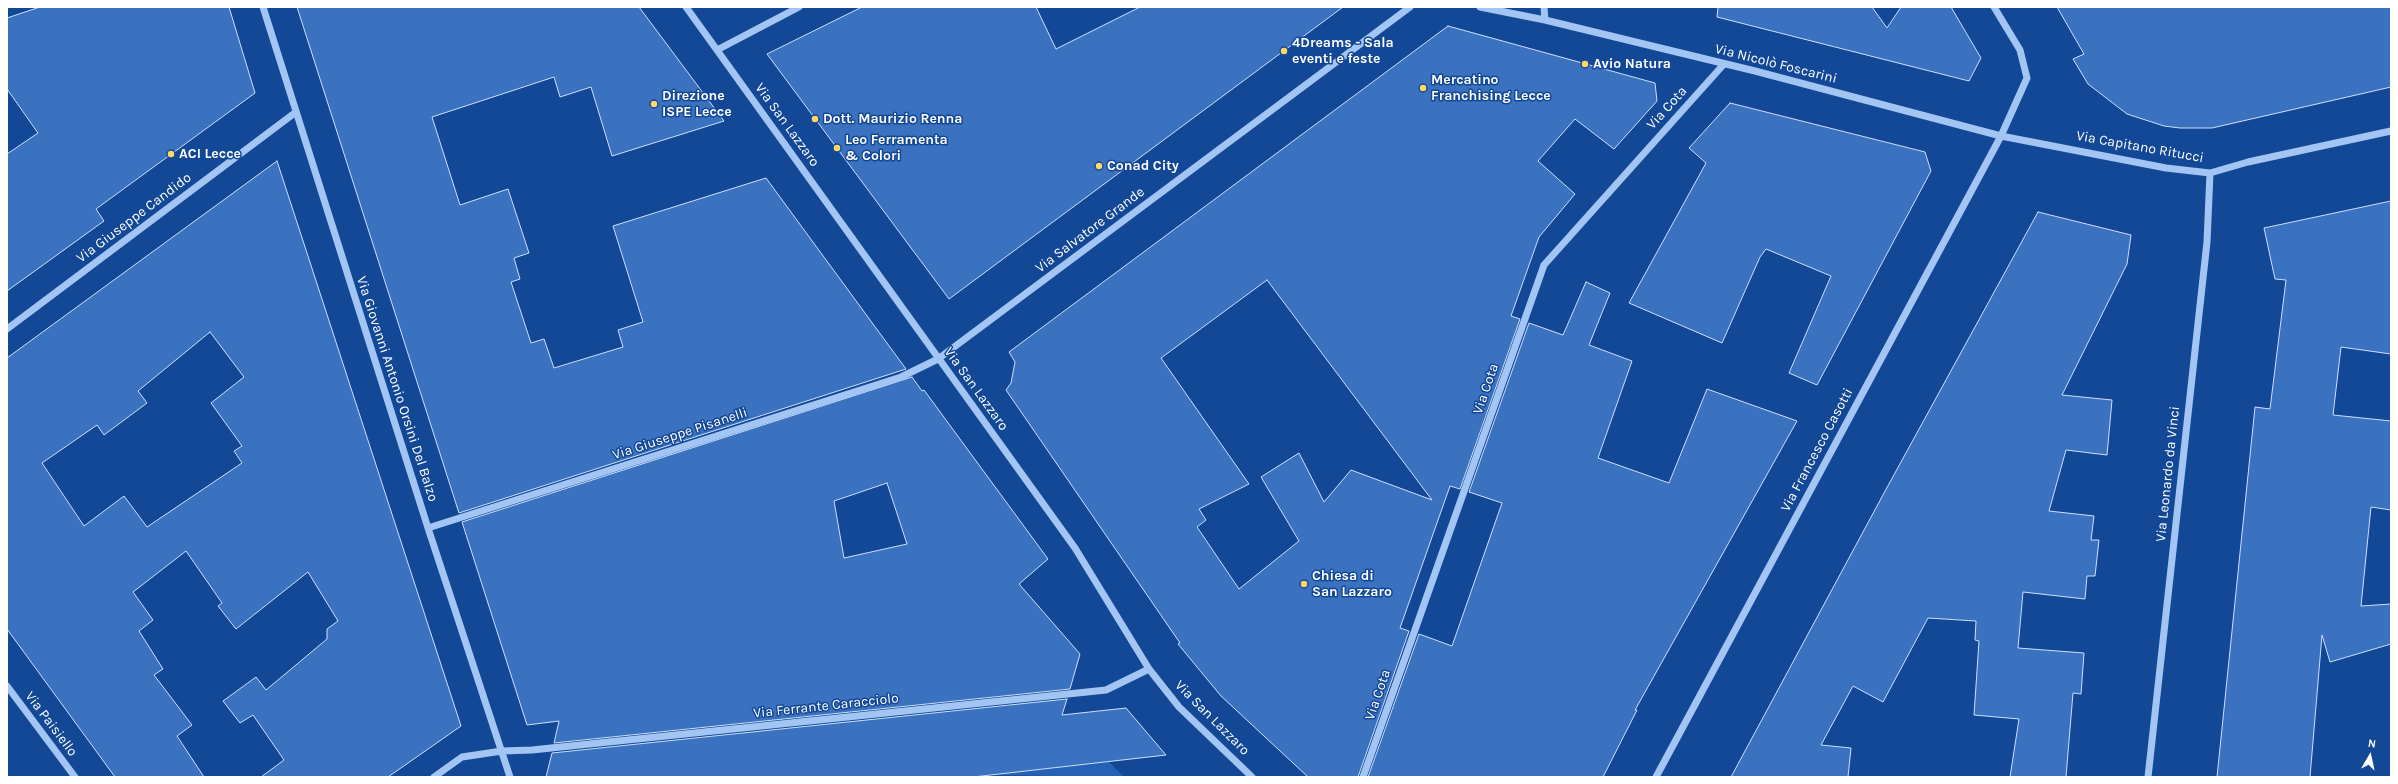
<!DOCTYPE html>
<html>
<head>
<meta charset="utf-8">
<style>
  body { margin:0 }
  #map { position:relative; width:2398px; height:784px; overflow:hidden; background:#134897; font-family:Karla,sans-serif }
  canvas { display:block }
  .frame { position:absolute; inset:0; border:8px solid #fff; pointer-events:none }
  .north { position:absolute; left:2350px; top:736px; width:40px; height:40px; -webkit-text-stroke:3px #134897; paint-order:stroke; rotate:9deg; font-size:11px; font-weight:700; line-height:16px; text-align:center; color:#fff }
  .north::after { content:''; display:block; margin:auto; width:14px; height:18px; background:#fff; clip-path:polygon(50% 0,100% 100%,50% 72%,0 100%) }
</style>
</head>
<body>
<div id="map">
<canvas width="2398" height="784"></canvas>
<div class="frame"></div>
<div class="north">N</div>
</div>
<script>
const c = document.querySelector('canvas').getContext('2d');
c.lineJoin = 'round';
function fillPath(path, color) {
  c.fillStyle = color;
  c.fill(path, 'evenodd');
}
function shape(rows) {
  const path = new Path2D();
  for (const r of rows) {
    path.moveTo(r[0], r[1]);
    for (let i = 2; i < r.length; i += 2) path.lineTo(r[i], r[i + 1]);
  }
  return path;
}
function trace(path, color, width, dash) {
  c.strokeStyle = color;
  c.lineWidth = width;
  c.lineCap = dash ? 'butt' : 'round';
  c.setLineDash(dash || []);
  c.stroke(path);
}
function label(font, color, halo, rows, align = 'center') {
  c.font = font + ' Karla,sans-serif';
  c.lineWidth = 3;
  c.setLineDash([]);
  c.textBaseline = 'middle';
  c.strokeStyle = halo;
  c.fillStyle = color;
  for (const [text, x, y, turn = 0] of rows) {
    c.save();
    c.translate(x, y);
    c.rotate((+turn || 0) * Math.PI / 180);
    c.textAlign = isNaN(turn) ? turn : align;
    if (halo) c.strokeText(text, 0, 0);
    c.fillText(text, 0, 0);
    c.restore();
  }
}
fillPath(shape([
  [1109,762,1124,777,987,775]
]), '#2562b6');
const building = shape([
  [40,7,229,7,255,93,96,209,104,221,7,291,7,154,38,133,7,89,7,18,40,7],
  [297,7,639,7,724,121,612,156,591,87,560,97,554,77,432,117,460,205,508,189,529,253,514,258,520,279,511,282,531,343,544,339,554,368,623,347,618,330,643,322,613,226,766,178,906,369,459,513,297,7],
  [862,7,1036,7,1056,49,1140,7,1343,7,949,299,767,54,862,7],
  [1718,7,1872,7,1887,28,1901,7,1951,7,1981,58,1969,81,1717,17,1718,7],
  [2057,7,2391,7,2391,87,2212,128,2180,128,2164,126,2127,114,2088,84,2073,59,2084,54,2057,7],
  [1448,26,1655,83,1657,101,1614,149,1575,119,1538,161,1575,194,1539,237,1511,316,1520,319,1460,489,1450,486,1400,628,1409,631,1358,777,1308,777,1221,696,1178,644,1180,643,1006,390,1011,383,1015,362,1009,352,1448,26],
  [1267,280,1432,500,1351,470,1324,502,1299,453,1261,477,1299,541,1239,589,1197,527,1206,520,1199,509,1249,484,1161,358,1267,280],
  [1730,103,1925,152,1931,171,1817,385,1789,373,1831,276,1766,249,1760,257,1722,343,1629,303,1706,163,1689,148,1730,103],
  [277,161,461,726,388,777,261,777,284,760,253,715,240,723,223,701,256,677,266,690,327,639,327,629,338,621,308,572,236,629,218,606,222,603,186,551,133,592,153,620,139,631,163,669,154,675,192,725,177,736,204,777,115,777,7,629,7,358,277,161],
  [210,332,244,377,211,403,242,446,234,451,242,463,147,527,124,496,84,526,42,463,97,425,104,435,147,403,138,391,210,332],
  [2391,201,2391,354,2341,347,2333,415,2391,421,2391,510,2371,507,2361,606,2391,604,2391,644,2330,662,2322,635,2310,777,2217,777,2255,407,2270,409,2286,280,2275,279,2264,228,2391,201],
  [2038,212,2131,235,2127,264,2062,395,2112,400,2107,455,2066,450,2049,511,2094,516,2091,540,2099,540,2095,576,2087,576,2085,599,2023,592,2018,648,2084,653,2081,694,2073,693,2066,777,2010,777,2019,719,1974,715,1979,641,1975,640,1976,621,1928,618,1883,702,1853,686,1821,745,1851,748,1848,777,1731,777,1884,493,2038,212],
  [1586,282,1610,293,1589,345,1632,361,1598,458,1669,483,1707,389,1797,421,1635,710,1637,710,1603,777,1368,777,1419,634,1452,646,1502,503,1469,492,1529,323,1563,335,1586,282],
  [912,377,922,391,924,390,1048,559,1019,584,1080,654,1070,689,554,743,559,721,527,725,462,522,912,377],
  [887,483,907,544,844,558,834,501,887,483],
  [1067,699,1062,715,1126,708,1166,755,973,777,546,777,552,753,1067,699]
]);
fillPath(building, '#3b72bf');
trace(building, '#cbe0fd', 1);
trace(shape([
  [263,7,428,528,510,777],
  [686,7,1075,548,1149,669,1179,707,1252,777],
  [1480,7,1545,20,1755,71,2001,136,2166,168,2210,173,2248,162,2391,131],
  [1544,7,1545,20],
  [717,50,799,7],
  [7,329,296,112],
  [428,528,901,377,938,359,1410,7],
  [7,686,75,777],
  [434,777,462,757,502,751,532,750,1106,690,1149,669],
  [1363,777,1544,265,1724,64],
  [1656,777,2001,136,2027,78,2020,50,1994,7],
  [2148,777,2207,242,2210,173]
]), '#a3c5f3', 7);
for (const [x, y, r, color] of [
  [1284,51,4,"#ffd765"],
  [1585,64,4,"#ffd765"],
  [1423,88,4,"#ffd765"],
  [654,104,4,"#ffd765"],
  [815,119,4,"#ffd765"],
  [837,148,4,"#ffd765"],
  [171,154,4,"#ffd765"],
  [1099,166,4,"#ffd765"],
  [1304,584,4,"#ffd765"]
]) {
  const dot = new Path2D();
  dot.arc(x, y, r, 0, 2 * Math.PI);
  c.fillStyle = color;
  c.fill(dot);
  trace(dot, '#134897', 1.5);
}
label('bold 14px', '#fff', '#134897', [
  ["4Dreams - Sala",1292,43],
  ["eventi e feste",1292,59],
  ["Avio Natura",1593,64],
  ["Mercatino",1431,80],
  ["Franchising Lecce",1431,96],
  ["Direzione",662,96],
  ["ISPE Lecce",662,112],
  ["Dott. Maurizio Renna",823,119],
  ["Leo Ferramenta",845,140],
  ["& Colori",845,156],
  ["ACI Lecce",179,154],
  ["Conad City",1107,166],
  ["Chiesa di",1312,576],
  ["San Lazzaro",1312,592]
], 'left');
label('14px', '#fff', '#134897', [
  ["Via Nicolò Foscarini",1776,64,14],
  ["Via Cota",1667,108,-48],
  ["Via San Lazzaro",787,125,54],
  ["Via Capitano Ritucci",2140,147,10],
  ["Via Giuseppe Candido",134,218,-37],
  ["Via Salvatore Grande",1090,230,-37],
  ["Via Giovanni Antonio Orsini Del Balzo",397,389,72],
  ["Via San Lazzaro",976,389,54],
  ["Via Cota",1486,389,-71],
  ["Via Giuseppe Pisanelli",680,434,-18],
  ["Via Francesco Casotti",1817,450,-62],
  ["Via Leonardo da Vinci",2168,474,-84],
  ["Via Cota",1378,695,-71],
  ["Via Ferrante Caracciolo",826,706,-6],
  ["Via San Lazzaro",1212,718,45],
  ["Via Paisiello",51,724,53]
]);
</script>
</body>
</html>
